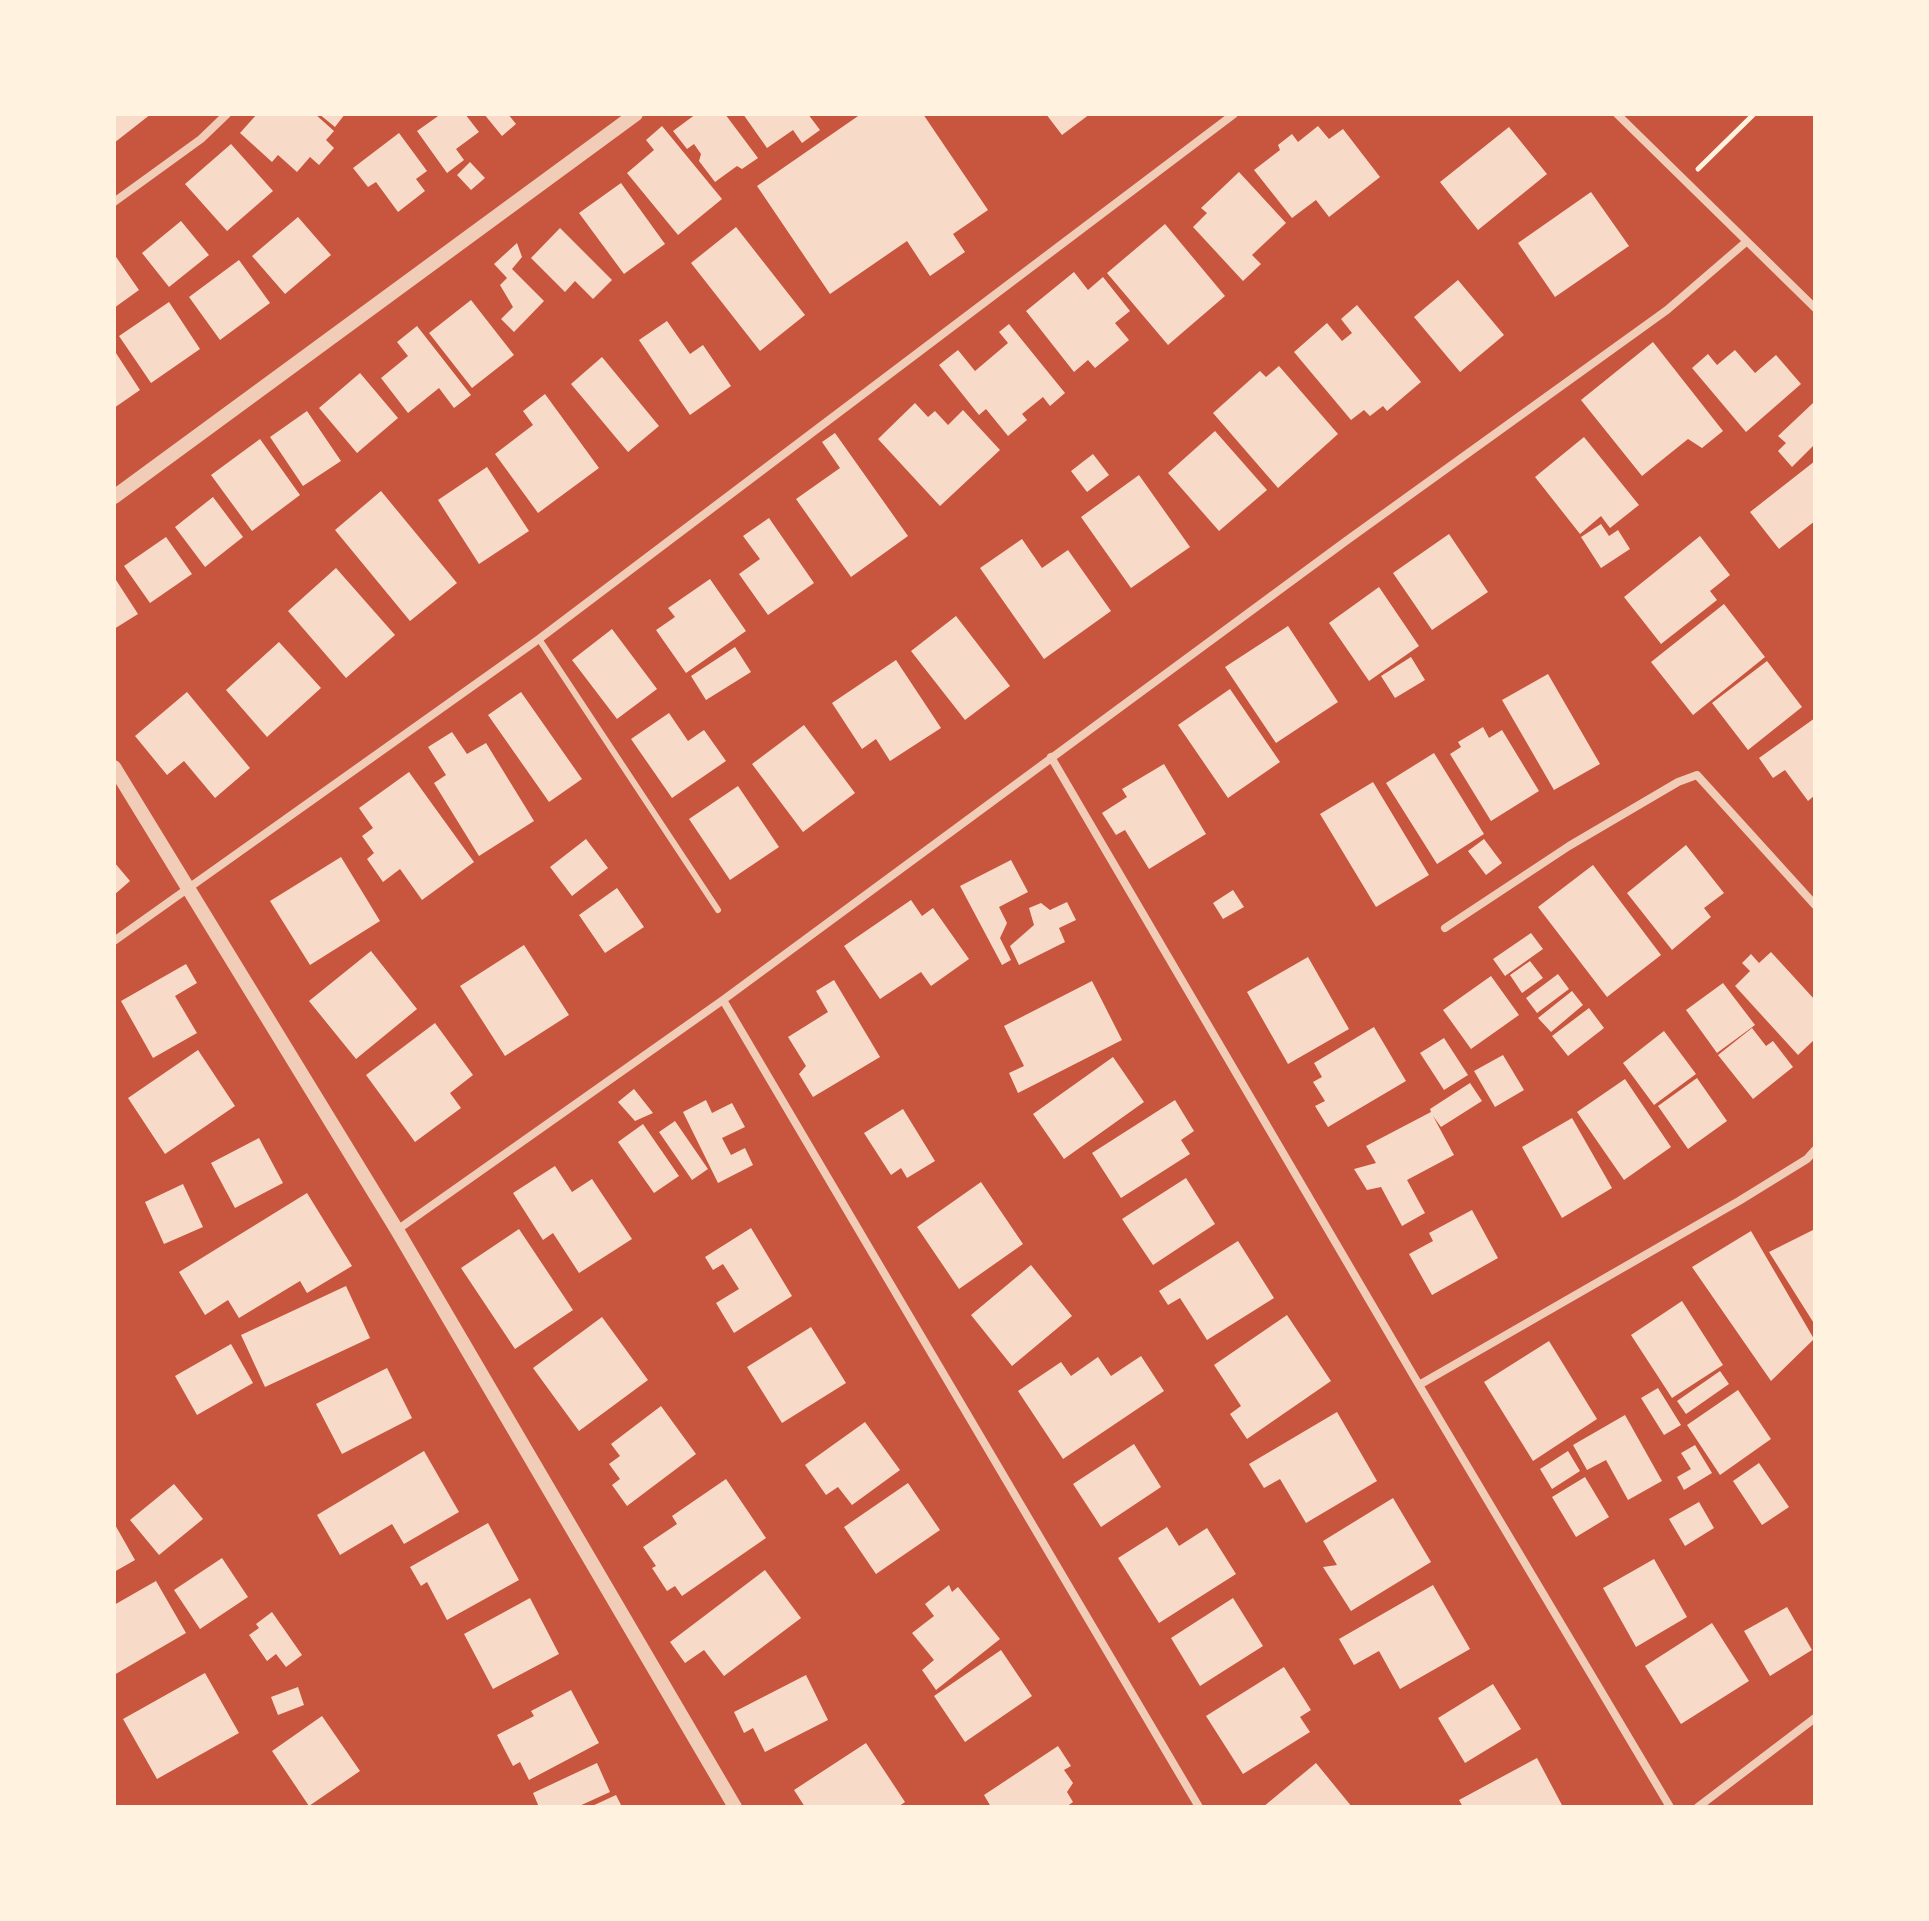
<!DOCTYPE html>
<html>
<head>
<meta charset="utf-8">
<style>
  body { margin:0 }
  #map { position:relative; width:1929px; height:1921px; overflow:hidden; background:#c8553d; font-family:Merriweather,serif }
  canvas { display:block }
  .frame { position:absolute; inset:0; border:116px solid #fff3e0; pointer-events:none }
</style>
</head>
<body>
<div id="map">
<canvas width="1929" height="1921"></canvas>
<div class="frame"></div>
</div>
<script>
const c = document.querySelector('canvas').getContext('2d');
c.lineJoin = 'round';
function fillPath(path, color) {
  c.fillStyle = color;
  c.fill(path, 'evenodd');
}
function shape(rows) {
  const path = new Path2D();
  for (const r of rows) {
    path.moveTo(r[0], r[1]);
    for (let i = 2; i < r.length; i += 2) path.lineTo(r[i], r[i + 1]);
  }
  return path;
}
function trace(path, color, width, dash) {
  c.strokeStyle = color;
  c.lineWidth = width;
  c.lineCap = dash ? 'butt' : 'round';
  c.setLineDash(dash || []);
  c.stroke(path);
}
fillPath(shape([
  [114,114,151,114,114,143],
  [257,114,315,114,334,131,326,140,334,148,319,165,310,157,297,172,278,155,272,162,240,133],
  [319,114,345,114,335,127],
  [441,114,465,114,479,132,456,149,464,160,447,173,417,131],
  [484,114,508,114,516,124,502,136],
  [696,114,725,114,758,158,742,169,737,166,715,182,699,161,701,154,694,144,687,149,673,131],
  [743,114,808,114,820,130,802,143,793,130,767,148],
  [861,114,923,114,988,210,953,234,965,252,930,276,907,241,830,294,757,186],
  [1046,114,1090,114,1062,135],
  [662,126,722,199,678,235,627,173,654,150,646,140],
  [1318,126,1329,139,1343,129,1380,177,1329,217,1316,200,1292,218,1254,170,1280,150,1278,145,1292,134,1298,142],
  [1509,127,1547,174,1478,230,1440,182],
  [399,133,427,171,416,179,425,191,398,212,376,182,368,187,353,168],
  [231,144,273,191,227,231,185,184],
  [470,162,485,178,471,190,457,175],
  [1239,172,1286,223,1252,255,1261,264,1243,281,1193,227,1207,213,1201,208],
  [621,183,665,244,624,274,579,213],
  [1591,192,1629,246,1555,297,1518,243],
  [298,217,331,255,285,294,252,256],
  [181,221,209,255,169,287,142,253],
  [1165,224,1225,296,1168,345,1107,273],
  [736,227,805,315,760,351,691,263],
  [560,228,612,280,593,299,575,281,565,292,531,258],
  [517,243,522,257,512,269,544,301,514,332,501,319,513,307,500,285,507,278,494,264],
  [114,254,139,290,114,308],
  [239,260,270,303,220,340,189,297],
  [1074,272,1088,290,1103,277,1130,311,1115,323,1129,340,1095,368,1088,360,1074,372,1026,311],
  [1458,280,1504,335,1460,372,1414,317],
  [471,300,514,355,472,388,429,333],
  [169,302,200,349,151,383,119,336],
  [1357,305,1421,382,1387,411,1383,406,1370,416,1364,410,1351,420,1294,352,1327,323,1342,341,1352,333,1341,319],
  [667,321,690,354,703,345,731,386,690,415,639,340],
  [1009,324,1065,393,1050,406,1043,397,1022,414,1027,420,1008,436,986,409,979,415,939,365,958,350,975,371,1008,343,999,332],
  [417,326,471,395,454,408,439,388,408,413,381,378,408,356,397,342],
  [1653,342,1723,431,1702,448,1688,439,1642,476,1581,400],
  [114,350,140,390,114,408],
  [1735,350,1755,373,1776,355,1801,384,1746,432,1692,368,1708,354,1717,365],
  [602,357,659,426,628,452,571,384],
  [1279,366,1338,434,1278,488,1213,413,1260,371,1266,377],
  [360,373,398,418,357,453,319,408],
  [545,394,599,468,538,513,495,454,533,425,523,411],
  [915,403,928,417,935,411,948,425,963,410,1000,450,940,506,878,439],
  [1813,403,1815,444,1792,467,1778,451,1786,443,1778,436],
  [307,411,341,461,303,486,270,437],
  [1215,431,1267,490,1219,531,1168,473],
  [835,433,908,536,851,577,796,499,840,468,822,442],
  [1584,437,1639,505,1610,528,1601,516,1580,534,1535,477],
  [260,439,300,495,252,531,211,475],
  [1093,454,1109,475,1087,492,1071,471],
  [1815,461,1815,521,1779,549,1750,512],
  [487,467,529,531,479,564,438,500],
  [1139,475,1190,547,1131,588,1081,517],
  [381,491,457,583,410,621,335,530],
  [213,497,243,537,205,567,175,527],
  [769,518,814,583,768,615,739,574,760,559,743,536],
  [1601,524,1609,536,1618,530,1630,549,1601,568,1581,537],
  [1449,534,1488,592,1432,630,1393,573],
  [1700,536,1730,575,1710,591,1717,600,1661,644,1624,597],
  [166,537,192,574,150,603,124,566],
  [1022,539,1042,568,1068,550,1111,611,1044,659,980,568],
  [336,568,395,635,346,678,288,611],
  [710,579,746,631,686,673,656,630,675,617,668,608],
  [116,580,138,614,114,629,114,582],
  [1379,587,1419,646,1369,681,1329,623],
  [1724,604,1765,657,1693,715,1651,662],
  [956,616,1010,686,965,720,911,651],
  [1288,626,1338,702,1276,743,1225,667],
  [612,629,657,689,617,719,572,660],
  [279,642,321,688,267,737,226,690],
  [735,647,751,672,706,700,691,676],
  [1411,657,1425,680,1395,698,1381,676],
  [896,660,941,728,890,761,876,739,862,749,832,703],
  [1767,661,1802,707,1748,750,1712,703],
  [1548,674,1600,764,1554,790,1502,700],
  [1230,689,1280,762,1228,798,1178,725],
  [187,692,250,768,215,798,184,761,167,775,135,736],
  [521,692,582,779,549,802,488,715],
  [669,713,688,741,704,730,726,761,672,798,631,739],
  [1815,718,1815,795,1808,801,1785,770,1773,778,1759,758],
  [804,725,855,793,803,832,752,764],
  [1483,727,1489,738,1502,730,1539,791,1491,821,1450,754,1461,747,1458,742],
  [452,732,467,754,486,743,534,821,479,856,434,783,446,775,428,747],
  [1434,753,1484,834,1437,864,1386,783],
  [1164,764,1206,834,1149,869,1125,830,1116,835,1102,813,1127,797,1122,789],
  [409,772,474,862,422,900,400,869,383,882,367,859,374,853,362,836,373,828,359,808],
  [1373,782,1429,875,1376,907,1320,814],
  [738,786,779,847,730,880,689,819],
  [586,839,608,868,572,896,550,867],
  [1484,839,1502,863,1486,875,1468,851],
  [1686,845,1724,893,1704,908,1711,917,1672,950,1627,893],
  [341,857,380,921,310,965,270,901],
  [1011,860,1028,892,999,907,1007,923,1000,938,1011,960,1002,965,960,886],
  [114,862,130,881,114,895],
  [1593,865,1661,955,1607,997,1538,907],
  [617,888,644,927,605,953,579,915],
  [1233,890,1244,907,1223,919,1213,903],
  [911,900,922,916,933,908,969,959,931,986,921,972,880,999,844,946],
  [1067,902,1076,920,1059,928,1065,942,1019,965,1010,946,1034,925,1029,908,1041,903,1050,910],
  [1531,933,1543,949,1505,976,1493,959],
  [524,945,569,1015,505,1056,460,986],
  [371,951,417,1009,356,1059,309,1001],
  [1771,952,1815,1000,1815,1039,1798,1055,1735,986,1750,971,1742,963,1751,954,1759,963],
  [1308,957,1349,1029,1288,1064,1247,992],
  [1530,961,1543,978,1522,993,1510,975],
  [186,964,197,983,175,996,197,1033,153,1058,121,1001],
  [1558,974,1569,989,1537,1013,1526,998],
  [1491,976,1519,1015,1471,1049,1443,1010],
  [834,980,880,1057,813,1097,799,1074,806,1066,788,1037,828,1012,816,991],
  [1092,981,1122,1040,1018,1093,1009,1073,1024,1066,1004,1026],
  [1723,983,1755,1025,1717,1053,1686,1010],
  [1572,991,1583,1005,1551,1032,1538,1018],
  [1589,1008,1604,1028,1568,1056,1552,1036],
  [435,1023,473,1075,450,1093,461,1108,415,1142,366,1075],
  [1374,1027,1406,1081,1328,1127,1315,1106,1325,1101,1313,1082,1322,1077,1314,1063],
  [1752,1028,1766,1046,1773,1041,1793,1067,1753,1099,1718,1055],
  [1664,1031,1696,1074,1654,1105,1623,1063],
  [1444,1038,1468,1075,1444,1090,1420,1053],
  [198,1050,235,1106,165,1154,128,1098],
  [1503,1055,1524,1090,1495,1107,1474,1071],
  [1113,1057,1144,1102,1064,1159,1033,1114],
  [1697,1078,1727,1121,1688,1149,1658,1106],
  [1625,1079,1671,1147,1624,1180,1577,1112],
  [1470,1083,1482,1101,1441,1127,1433,1116,1454,1155,1407,1180,1425,1213,1402,1226,1381,1187,1367,1190,1354,1169,1376,1163,1366,1146,1431,1112,1430,1109],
  [634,1089,653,1113,635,1121,618,1102],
  [706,1100,712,1113,732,1103,745,1127,722,1138,731,1155,745,1148,753,1165,718,1183,683,1112],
  [1175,1100,1194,1131,1181,1140,1190,1154,1121,1198,1092,1153],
  [903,1109,935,1161,907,1178,901,1168,891,1175,864,1133],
  [1572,1118,1612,1188,1562,1218,1522,1147],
  [675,1121,708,1169,692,1180,659,1132],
  [643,1124,679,1176,654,1193,618,1142],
  [259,1138,283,1183,235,1208,211,1163],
  [555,1166,572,1192,592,1179,632,1239,579,1273,553,1233,543,1240,513,1193],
  [1186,1178,1215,1224,1153,1265,1122,1219],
  [981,1182,1023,1244,959,1289,917,1227],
  [183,1184,203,1227,164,1244,145,1202],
  [307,1193,352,1266,307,1293,300,1281,239,1318,228,1300,205,1315,179,1272],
  [1472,1210,1498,1258,1432,1295,1409,1254,1433,1241,1429,1233],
  [751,1228,792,1296,734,1333,716,1303,739,1289,723,1264,713,1270,705,1257],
  [519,1229,573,1310,515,1349,461,1268],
  [1815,1229,1815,1325,1769,1252],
  [1751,1231,1814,1339,1771,1381,1692,1267],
  [1238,1241,1274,1298,1207,1340,1180,1298,1168,1305,1159,1291],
  [1031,1265,1072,1316,1012,1366,971,1315],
  [346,1286,370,1338,265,1387,241,1335],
  [1682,1301,1723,1365,1672,1398,1631,1335],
  [1287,1315,1331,1381,1247,1439,1230,1414,1241,1406,1214,1365],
  [602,1317,648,1380,579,1431,533,1368],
  [811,1327,846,1383,782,1423,747,1367],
  [1549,1341,1597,1419,1533,1461,1484,1382],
  [231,1344,253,1383,197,1415,175,1376],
  [1141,1356,1164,1391,1063,1459,1018,1391,1061,1362,1071,1376,1098,1357,1111,1376],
  [387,1368,412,1418,342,1454,316,1404],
  [1720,1371,1729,1384,1686,1414,1677,1401],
  [1658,1388,1681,1425,1664,1435,1641,1398],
  [1738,1390,1771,1439,1720,1475,1687,1425],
  [661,1406,696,1454,627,1506,612,1485,620,1479,609,1464,620,1456,611,1444],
  [1337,1412,1377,1481,1306,1523,1280,1479,1264,1488,1249,1464],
  [1625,1415,1662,1481,1628,1500,1606,1460,1587,1470,1573,1445],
  [865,1422,900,1470,852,1505,838,1487,826,1495,805,1465],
  [1134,1444,1161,1487,1101,1527,1073,1484],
  [1695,1445,1712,1473,1684,1490,1677,1477,1691,1469,1681,1453],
  [424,1451,459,1512,404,1544,392,1524,340,1555,317,1515],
  [1568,1451,1580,1471,1552,1489,1540,1469],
  [1759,1463,1789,1507,1762,1525,1733,1481],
  [1585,1477,1609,1517,1576,1537,1552,1497],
  [726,1479,766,1538,682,1596,675,1586,667,1591,652,1568,656,1566,643,1547,677,1524,672,1516],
  [908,1483,940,1530,876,1574,844,1527],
  [174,1484,203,1519,159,1555,130,1520],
  [1393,1498,1431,1562,1351,1611,1323,1567,1337,1565,1323,1541],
  [1699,1502,1714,1528,1685,1546,1669,1519],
  [114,1523,135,1560,114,1572],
  [488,1523,519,1580,447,1620,427,1582,421,1586,410,1567],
  [1167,1527,1179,1546,1207,1528,1236,1574,1159,1623,1118,1558],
  [222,1558,248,1597,200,1629,174,1590],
  [1654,1559,1687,1617,1636,1647,1603,1588],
  [765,1570,801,1618,724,1676,704,1650,685,1663,670,1642],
  [156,1581,186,1633,114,1675,114,1605],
  [949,1585,952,1592,958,1587,1000,1639,936,1690,922,1670,934,1660,912,1633,934,1616,925,1604],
  [1433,1585,1470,1649,1400,1689,1379,1651,1354,1665,1339,1639],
  [530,1598,559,1654,493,1689,464,1634],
  [1233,1598,1263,1646,1200,1686,1171,1638],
  [1787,1607,1812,1650,1770,1676,1744,1631],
  [272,1612,302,1655,286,1667,276,1654,267,1661,249,1635,259,1628,256,1624],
  [1712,1623,1749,1681,1681,1724,1645,1666],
  [1001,1650,1032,1696,965,1742,934,1696],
  [1284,1667,1311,1710,1300,1717,1310,1732,1243,1774,1206,1716],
  [205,1673,239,1733,157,1779,123,1719],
  [806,1675,828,1720,765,1752,753,1728,744,1733,734,1712],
  [1493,1684,1521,1729,1465,1763,1438,1718],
  [298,1687,304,1705,278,1715,271,1697],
  [571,1690,599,1743,529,1780,520,1762,513,1766,497,1735,534,1716,531,1711],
  [322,1716,360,1771,309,1806,272,1751],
  [866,1743,905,1802,898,1807,805,1807,794,1790],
  [1058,1746,1071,1766,1064,1770,1073,1783,1067,1792,1073,1802,1066,1807,991,1807,984,1795],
  [1537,1758,1563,1807,1463,1807,1459,1800],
  [597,1763,610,1792,577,1807,539,1807,533,1793],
  [1316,1763,1352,1807,1263,1807],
  [616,1795,622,1807,590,1807]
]), '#f7dbc8');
trace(shape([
  [1698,169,1754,114]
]), '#fff3e0', 5);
trace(shape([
  [539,639,718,910]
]), '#f1ccb7', 6);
trace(shape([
  [1617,114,1815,308],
  [114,202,201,139,227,114],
  [1051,757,1419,1385,1670,1807],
  [1445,928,1569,846,1678,782,1697,775,1815,905],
  [114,941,539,639,1234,114],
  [723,1000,1199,1807],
  [397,1230,723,1000,1346,541,1667,310,1746,242],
  [1419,1385,1739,1201,1807,1159,1815,1150],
  [1698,1807,1815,1718]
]), '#f1ccb7', 8);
trace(shape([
  [114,497,636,114],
  [114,767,397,1230,735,1807]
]), '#f1ccb7', 14);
</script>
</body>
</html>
